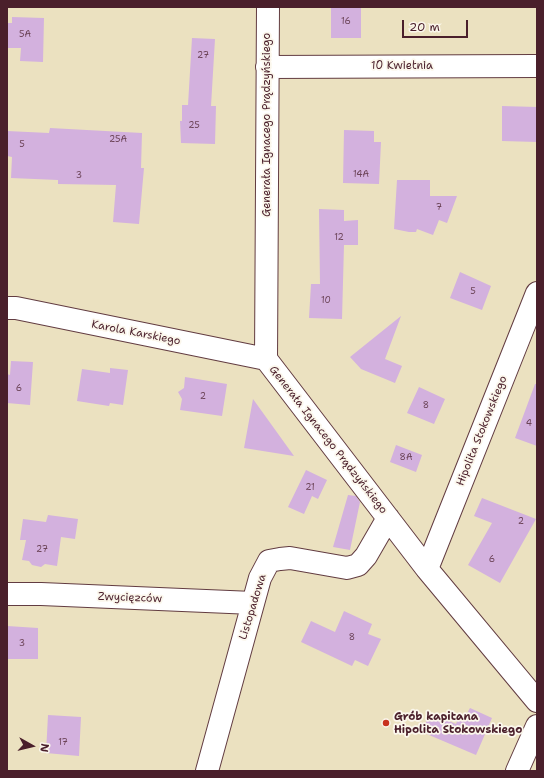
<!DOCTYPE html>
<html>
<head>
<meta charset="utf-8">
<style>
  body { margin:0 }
  #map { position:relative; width:544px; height:778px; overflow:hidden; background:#ebe1c0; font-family:"Shantell Sans",sans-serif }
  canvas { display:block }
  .frame { position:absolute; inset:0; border:8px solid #4a1f2b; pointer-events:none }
  .north { position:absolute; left:12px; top:726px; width:40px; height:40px; -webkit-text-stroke:3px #fbf7ec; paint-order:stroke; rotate:98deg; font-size:11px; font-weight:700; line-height:16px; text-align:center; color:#4a1f2b }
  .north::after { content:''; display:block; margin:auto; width:14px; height:18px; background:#4a1f2b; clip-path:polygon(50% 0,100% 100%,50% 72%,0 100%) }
  .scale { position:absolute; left:402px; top:20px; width:66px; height:18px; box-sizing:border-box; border:2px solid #4a1f2b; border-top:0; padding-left:5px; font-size:12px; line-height:14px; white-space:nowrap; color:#4a1f2b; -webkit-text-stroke:3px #fbf7ec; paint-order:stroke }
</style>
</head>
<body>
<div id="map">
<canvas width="544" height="778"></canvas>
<div class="frame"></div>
<div class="north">N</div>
<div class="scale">20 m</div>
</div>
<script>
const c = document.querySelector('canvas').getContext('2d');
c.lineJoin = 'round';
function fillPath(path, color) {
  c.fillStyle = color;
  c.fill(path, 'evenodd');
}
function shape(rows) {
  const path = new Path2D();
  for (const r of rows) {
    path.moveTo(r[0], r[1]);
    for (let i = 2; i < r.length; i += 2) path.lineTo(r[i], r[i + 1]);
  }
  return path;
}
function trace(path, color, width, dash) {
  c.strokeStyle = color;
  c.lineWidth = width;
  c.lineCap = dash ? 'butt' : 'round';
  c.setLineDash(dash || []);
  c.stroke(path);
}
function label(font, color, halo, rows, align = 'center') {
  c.font = font + ' "Shantell Sans",sans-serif';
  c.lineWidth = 3.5;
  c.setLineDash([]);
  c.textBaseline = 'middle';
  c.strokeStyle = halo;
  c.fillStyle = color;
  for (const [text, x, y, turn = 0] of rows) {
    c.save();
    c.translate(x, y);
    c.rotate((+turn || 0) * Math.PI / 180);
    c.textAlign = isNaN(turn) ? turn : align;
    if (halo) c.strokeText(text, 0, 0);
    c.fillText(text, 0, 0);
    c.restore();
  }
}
fillPath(shape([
  [331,7,361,7,361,38,331,38],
  [12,17,44,18,43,62,20,61,21,48,7,48,7,23,12,23],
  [192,38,215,39,211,106,216,106,215,144,181,143,180,121,182,121,182,105,188,105],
  [502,106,537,107,537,142,502,141],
  [50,128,142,133,141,168,144,168,139,224,113,222,116,185,58,184,58,180,11,178,12,157,7,156,7,131,49,133],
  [344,130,374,131,374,142,381,142,379,184,343,183],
  [397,180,430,180,430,196,457,196,447,223,439,220,433,235,417,229,416,232,409,232,394,229],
  [319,209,344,210,344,221,358,220,358,245,344,245,342,319,309,318,311,284,320,284],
  [460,272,491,286,482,310,450,298],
  [401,316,385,359,402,366,395,383,361,369,350,357],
  [11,361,33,362,30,405,7,403,7,374,10,375],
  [110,368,128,370,123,405,110,403,109,406,77,401,82,369,110,373],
  [185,377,227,384,222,416,180,410,182,399,178,392,184,388],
  [535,384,537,384,537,446,515,438],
  [419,387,445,399,434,424,407,413],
  [253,399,294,456,244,448],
  [396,445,422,455,416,472,390,462],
  [306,470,327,480,318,499,312,496,304,514,288,507],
  [348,495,356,496,360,502,350,550,333,547],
  [482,498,536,519,500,583,468,565,492,523,474,516],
  [48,515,78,519,75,539,61,537,57,566,45,564,41,567,32,565,29,561,22,560,26,540,20,540,23,519,46,522],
  [344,611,372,624,368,634,381,639,368,666,355,660,352,666,301,642,311,621,335,632],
  [7,626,38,628,38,659,7,659],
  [470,708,492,718,476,755,422,732,430,713,456,724,460,714,465,717],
  [48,715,81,717,79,756,46,753]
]), '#d3b1de');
const minor = shape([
  [268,7,266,359,427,569,537,701],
  [267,67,537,66],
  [7,308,16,308,266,359],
  [427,569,537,293],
  [7,594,41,594,253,603],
  [207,771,260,578,269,561,280,559,290,558,347,568,358,565,366,556,388,518],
  [517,771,537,726]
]);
trace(minor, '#623c41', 24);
trace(minor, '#fff', 22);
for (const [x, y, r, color] of [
  [386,723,4,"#c8321e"]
]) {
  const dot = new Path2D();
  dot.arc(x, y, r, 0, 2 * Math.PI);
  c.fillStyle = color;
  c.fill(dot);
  trace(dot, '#fbf7ec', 1.5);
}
label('9px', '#6c4458', null, [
  ["16",346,22],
  ["5A",25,35],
  ["27",203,56],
  ["25",194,126],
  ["25A",118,140],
  ["5",22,145],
  ["14A",361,175],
  ["3",79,176],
  ["7",439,208],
  ["12",339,238],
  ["5",473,292],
  ["10",326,301],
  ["6",19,389],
  ["2",203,397],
  ["8",426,406],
  ["4",529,424],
  ["8A",406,458],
  ["21",310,488],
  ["2",521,522],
  ["27",42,550],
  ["6",492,560],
  ["8",352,638],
  ["3",22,644],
  ["17",63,743]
]);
label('11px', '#4a1f2b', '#fbf7ec', [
  ["10 Kwietnia",402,66],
  ["Generała Ignacego Prądzyńskiego",267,125,-90],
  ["Karola Karskiego",136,333,11],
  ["Hipolita Stokowskiego",482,431,-68],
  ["Generała Ignacego Prądzyńskiego",328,440,52],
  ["Zwycięzców",130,598,2],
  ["Listopadowa",253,607,-73]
]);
label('bold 11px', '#4a1f2b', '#fbf7ec', [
  ["Grób kapitana",394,717],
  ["Hipolita Stokowskiego",394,730]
], 'left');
</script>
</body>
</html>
